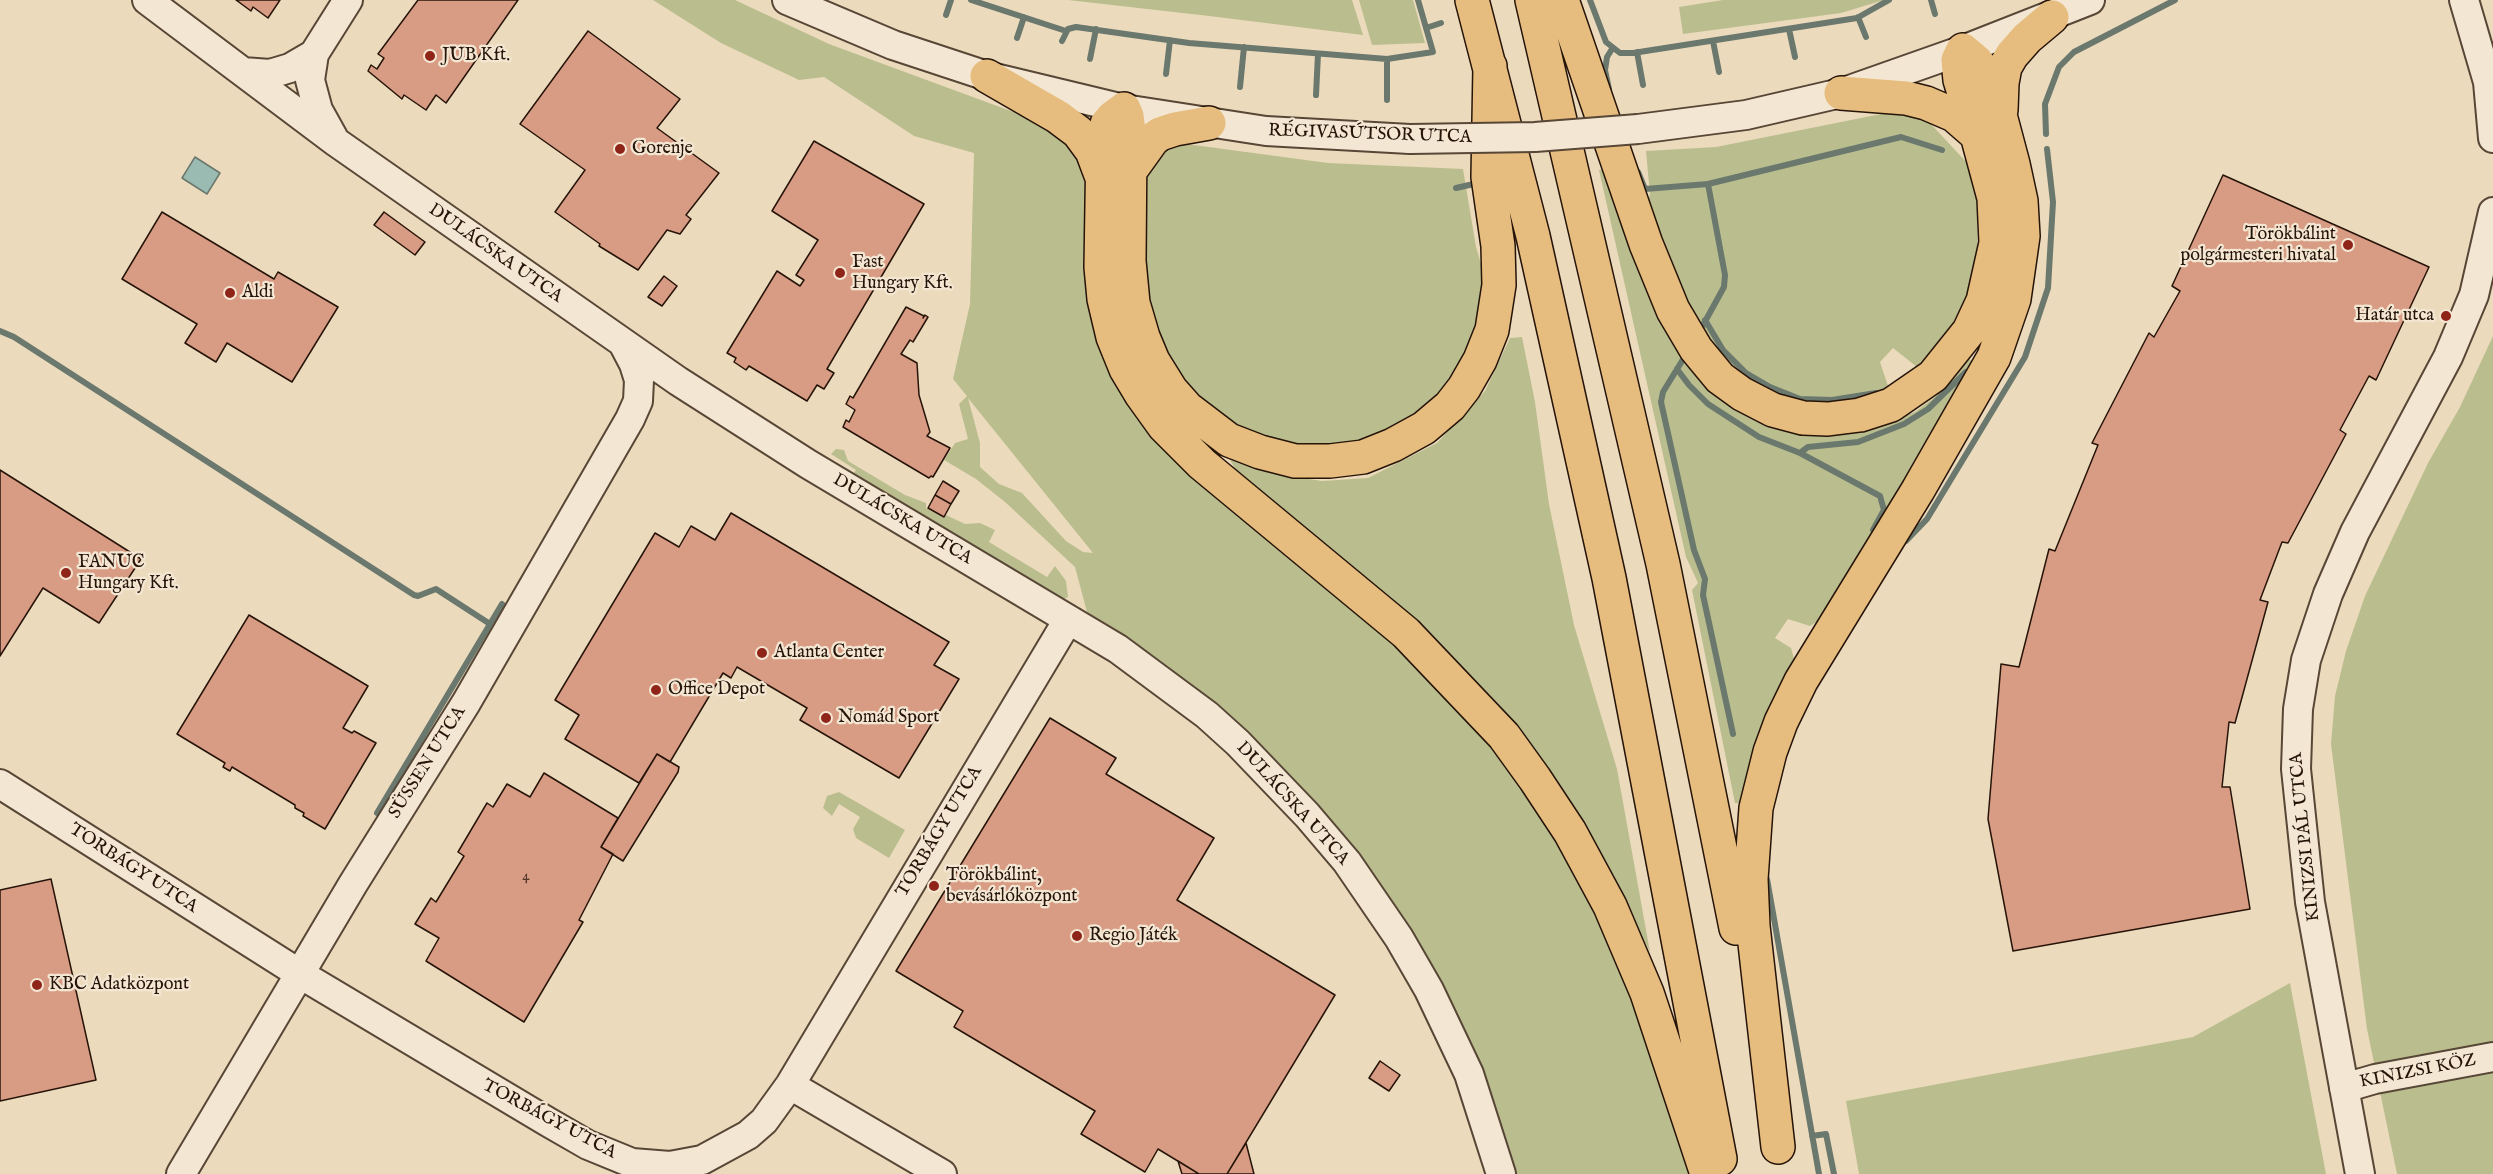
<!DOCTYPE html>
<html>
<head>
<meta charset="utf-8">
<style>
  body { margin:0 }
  canvas { display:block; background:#ecdabc }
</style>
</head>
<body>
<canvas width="2493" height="1174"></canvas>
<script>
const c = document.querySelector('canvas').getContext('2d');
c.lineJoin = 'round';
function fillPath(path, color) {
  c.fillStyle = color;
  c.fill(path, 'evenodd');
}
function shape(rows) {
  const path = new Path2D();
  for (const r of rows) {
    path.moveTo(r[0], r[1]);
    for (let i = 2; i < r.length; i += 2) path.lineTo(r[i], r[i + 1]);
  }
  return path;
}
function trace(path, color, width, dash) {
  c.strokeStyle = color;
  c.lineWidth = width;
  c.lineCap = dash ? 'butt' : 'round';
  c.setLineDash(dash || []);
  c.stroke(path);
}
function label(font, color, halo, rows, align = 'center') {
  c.font = font + ' "IM FELL English",serif';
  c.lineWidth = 4.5;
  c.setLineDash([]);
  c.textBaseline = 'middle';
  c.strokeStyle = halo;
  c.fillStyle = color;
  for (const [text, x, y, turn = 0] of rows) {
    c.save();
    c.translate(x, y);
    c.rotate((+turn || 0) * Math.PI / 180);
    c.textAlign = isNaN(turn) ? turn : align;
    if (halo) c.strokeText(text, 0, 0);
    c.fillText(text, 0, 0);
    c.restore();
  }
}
fillPath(shape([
  [653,0,735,0,829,44,1046,124,1072,147,1086,169,1116,375,1458,704,1546,816,1608,915,1651,1034,1689,1174,1511,1174,1392,909,1094,621,1087,612,1075,567,1005,502,976,479,944,460,955,443,968,439,959,404,967,396,953,379,970,304,974,153,914,136,824,77,799,80,721,43],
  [968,398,1093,553,1083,552,1066,541,1022,493,999,484,980,467,980,443],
  [1068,0,1352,0,1363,35,1209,16],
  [1359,0,1413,0,1425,43,1372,45],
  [1723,0,1884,0,1841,13,1683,34,1679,7],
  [1891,112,1928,121,1970,166,1978,209,1977,271,1951,335,1929,363,1917,367,1893,348,1880,362,1889,389,1836,407,1791,403,1747,385,1696,327,1646,203,1650,195,1646,151,1716,147],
  [1179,143,1328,163,1463,169,1476,247,1484,274,1482,322,1444,393,1409,424,1371,443,1326,449,1260,437,1229,425,1193,394,1163,357,1149,308,1140,237,1148,169,1165,151],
  [1604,169,1667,331,1692,372,1715,394,1741,413,1790,431,1831,435,1867,431,1915,412,1936,396,1969,359,1974,363,1818,621,1810,626,1788,619,1775,638,1791,648,1795,662,1751,758,1740,803,1735,803,1692,590,1698,583,1686,557,1599,170],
  [2493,336,2493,1174,2397,1174,2367,1029,2331,744,2335,696,2346,651,2365,596,2428,463,2460,407],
  [1522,337,1535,402,1549,504,1574,625,1617,769,1650,952,1618,890,1503,712,1426,628,1293,521,1237,472,1230,460,1284,475,1322,481,1368,478,1437,443,1485,391,1510,338],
  [836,449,844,450,848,461,905,495,926,503,926,508,944,518,946,515,965,524,980,523,995,530,989,542,1047,577,1055,566,1066,581,1068,597,1062,600,831,463,830,460,854,473,856,470,831,454],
  [839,792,905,830,889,858,856,838,853,829,860,817,839,804,832,816,823,808,827,796],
  [2290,983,2326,1174,1859,1174,1846,1101,2193,1037]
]), '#babe8e');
const water = shape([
  [195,157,220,173,207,194,182,178,195,157]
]);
fillPath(water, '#99bbb1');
trace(water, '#6b786e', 1.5);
trace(shape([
  [971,0,1066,31],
  [1590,0,1606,42,1620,53,1633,53,1857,18,1889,0],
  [1931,0,1935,14],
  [946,15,951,0],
  [1858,17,1866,37],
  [1426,28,1441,23],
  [1789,29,1795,57],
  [1017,38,1024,17],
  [1062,41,1068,29,1076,27,1189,43,1387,59,1433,52,1418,0],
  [1713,41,1719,72],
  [1637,52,1643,85],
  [1090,59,1096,29],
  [1166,74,1170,40],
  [1240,87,1244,47],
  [1609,89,1605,70,1607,57,1612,49],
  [1316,95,1318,54],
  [1387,100,1387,59],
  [2046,134,2045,104,2059,67,2074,52,2175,0],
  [1638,172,1645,189,1708,184,1901,137,1942,150],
  [1456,188,1478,183],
  [1705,320,1723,350,1746,373,1770,387,1800,399,1832,400,1876,393],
  [1702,327,1724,287,1725,275,1708,184],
  [0,331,14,337,414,595,418,596,436,589,490,624],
  [1682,361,1663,392,1661,402,1694,550,1705,579,1703,595,1733,734],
  [1677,369,1689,385,1708,404,1759,437,1800,453,1808,447,1858,442,1904,424,1928,409,1966,372],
  [1800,453,1880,496,1884,510,1873,530],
  [1906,541,1927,519,2025,357,2048,288,2053,202,2047,149],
  [377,813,502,604],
  [1767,879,1819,1174],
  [1812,1136,1826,1134,1834,1174]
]), '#6b786e', 6);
const building = shape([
  [236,0,280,0,268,18,253,7,251,11,236,0],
  [418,0,518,0,446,103,436,95,426,110,404,95,402,99,368,71,371,65,377,69,384,58,378,54,418,0],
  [588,31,680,99,657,128,719,173,686,215,691,219,680,234,667,230,638,270,599,246,600,244,555,212,585,170,520,124,588,31],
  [814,141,924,204,827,369,834,373,824,389,817,385,807,401,749,366,746,370,734,362,736,358,727,353,777,271,800,286,804,280,796,275,818,240,772,211,814,141],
  [2223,175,2429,267,2376,380,2369,376,2340,430,2346,434,2288,543,2282,542,2260,600,2268,602,2235,723,2229,722,2222,787,2230,787,2250,909,2013,951,1988,819,2001,664,2019,667,2049,549,2055,551,2098,445,2092,443,2149,333,2154,337,2180,291,2172,286,2223,175],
  [162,212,274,279,278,272,338,307,292,382,227,343,216,362,185,343,197,324,122,279,162,212],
  [384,212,425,242,415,255,374,225,384,212],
  [664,276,677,286,662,306,648,297,664,276],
  [906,307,924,316,923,318,925,315,928,317,913,342,910,340,901,354,917,363,919,395,930,432,927,436,950,448,933,477,931,476,929,478,843,427,846,420,849,422,855,410,846,404,850,396,853,398,906,307],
  [0,470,141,559,99,623,43,588,0,656,0,470],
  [943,481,959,491,951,504,935,495,943,481],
  [935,495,951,504,944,517,928,508,935,495],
  [731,513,949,642,934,665,959,679,899,778,800,720,807,708,737,667,731,678,723,673,670,762,657,754,639,783,565,739,579,715,555,700,655,533,679,547,691,526,715,540,731,513],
  [249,615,368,686,343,728,352,733,354,731,376,743,325,829,303,816,304,813,295,808,295,805,232,767,230,771,223,767,225,763,177,734,249,615],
  [1050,718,1116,758,1106,774,1214,838,1177,900,1335,995,1227,1174,1199,1174,1158,1149,1145,1172,1081,1134,1095,1111,954,1027,963,1011,896,971,1050,718],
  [657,754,679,767,678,772,623,861,601,847,657,754],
  [544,773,618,818,601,847,613,854,579,920,583,922,524,1022,426,961,439,938,415,924,431,898,436,902,464,856,458,852,487,803,493,807,507,784,530,797,544,773],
  [51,879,96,1080,0,1101,0,890,51,879],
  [1380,1061,1400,1075,1389,1091,1369,1078,1380,1061],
  [1246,1143,1254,1174,1227,1174,1246,1143],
  [1178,1161,1199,1174,1182,1174,1178,1161]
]);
fillPath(building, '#d89b83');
trace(building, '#261409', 1.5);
const minor = shape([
  [147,0,336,142,678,381,808,464,1118,649,1207,715,1238,743,1307,815,1347,862,1399,938,1429,990,1469,1074,1501,1174],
  [787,0,893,45,987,76,1124,109,1266,131,1410,139],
  [2464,0,2488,82,2493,138],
  [243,72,270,74,290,68,314,54],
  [1638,129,1746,115,1841,93,1963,50,2090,0],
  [333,137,318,110,310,80,314,54,348,0],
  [0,784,300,974,548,1122,588,1145,632,1163,670,1166,702,1160,748,1135,764,1121,790,1085,1068,620],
  [790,1085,942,1174],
  [2344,1088,2375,1079,2493,1057],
  [181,1174,353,884,466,703,630,419,638,401,639,380,634,364,623,343],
  [2360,1174,2310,902,2296,769,2298,709,2306,660,2328,594,2355,532,2448,357,2474,295,2493,212]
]);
const highway = shape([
  [1472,0,1533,236,1609,578,1720,1159],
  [1532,0,1663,564,1736,928],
  [1562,0,1646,244,1673,310,1696,349,1720,378,1742,394,1773,410,1803,418,1828,419,1860,415,1891,405,1933,376,1969,331,1983,301,1996,243,1994,198,1977,135,1954,115,1926,103,1906,98,1841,93],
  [1490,66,1488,177,1498,246,1499,285,1492,330,1480,360,1464,388,1450,406,1424,428,1393,445,1363,457,1330,461,1295,461,1260,452,1229,440,1187,408,1171,390,1153,361,1143,337,1133,303,1129,261,1130,139,1127,116,1124,109,1113,117,1107,124,1103,142,1101,267,1104,299,1113,337,1126,369,1141,394,1164,426,1202,464,1406,633,1504,736,1535,779,1570,832,1610,906,1647,993,1707,1174],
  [987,76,1058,117,1078,132,1092,151,1101,175],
  [2001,110,2002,83,2005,67,2012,55,2027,38,2052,17],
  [1130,171,1153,139,1160,134,1175,129,1209,123],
  [1778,1147,1753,926,1751,879,1756,808,1770,752,1781,722,1801,681,1918,490,1994,357,2014,299,2023,236,2021,201,2013,164,2000,115,1984,72,1976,61,1963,50,1958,60,1960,80,1977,135]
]);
trace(minor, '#584636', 32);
trace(highway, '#261409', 36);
trace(minor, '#f3e7d3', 28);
trace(highway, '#e6bd7e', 33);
const minorBridge = shape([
  [1410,139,1535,137,1638,129]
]);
trace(minorBridge, '#584636', 32, []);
trace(minorBridge, '#f3e7d3', 28);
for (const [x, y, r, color] of [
  [430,56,6,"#8f2418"],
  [620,149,6,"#8f2418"],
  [2348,245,6,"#8f2418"],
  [840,273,6,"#8f2418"],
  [230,293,6,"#8f2418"],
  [2446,316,6,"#8f2418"],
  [66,573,6,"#8f2418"],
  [762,653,6,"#8f2418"],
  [656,690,6,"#8f2418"],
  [826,718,6,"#8f2418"],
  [934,886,6,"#8f2418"],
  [1077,936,6,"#8f2418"],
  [37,985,6,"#8f2418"]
]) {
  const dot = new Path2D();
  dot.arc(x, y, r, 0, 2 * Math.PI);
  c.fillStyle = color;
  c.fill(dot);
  trace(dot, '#f3e7d3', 2);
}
label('15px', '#523628', null, [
  ["4",526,877]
]);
label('18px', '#261409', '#f3e7d3', [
  ["JUB Kft.",442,56],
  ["Gorenje",632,149],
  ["Törökbálint",2336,235,"right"],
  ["polgármesteri hivatal",2336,256,"right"],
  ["Fast",852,263],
  ["Hungary Kft.",852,284],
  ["Aldi",242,293],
  ["Határ utca",2434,316,"right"],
  ["FANUC",78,563],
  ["Hungary Kft.",78,584],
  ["Atlanta Center",774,653],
  ["Office Depot",668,690],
  ["Nomád Sport",838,718],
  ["Törökbálint,",946,876],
  ["bevásárlóközpont",946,897],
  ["Regio Játék",1089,936],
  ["KBC Adatközpont",49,985]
], 'left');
label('18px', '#261409', '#f3e7d3', [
  ["RÉGIVASÚTSOR UTCA",1370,135,2],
  ["DULÁCSKA UTCA",495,254,35],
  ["DULÁCSKA UTCA",902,520,31],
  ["SÜSSEN UTCA",428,763,-58],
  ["DULÁCSKA UTCA",1292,804,48],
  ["TORBÁGY UTCA",940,832,-59],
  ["KINIZSI PÁL UTCA",2306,837,-96],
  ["TORBÁGY UTCA",133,869,33],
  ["KINIZSI KÖZ",2418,1072,-11],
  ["TORBÁGY UTCA",549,1120,28]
]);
</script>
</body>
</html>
